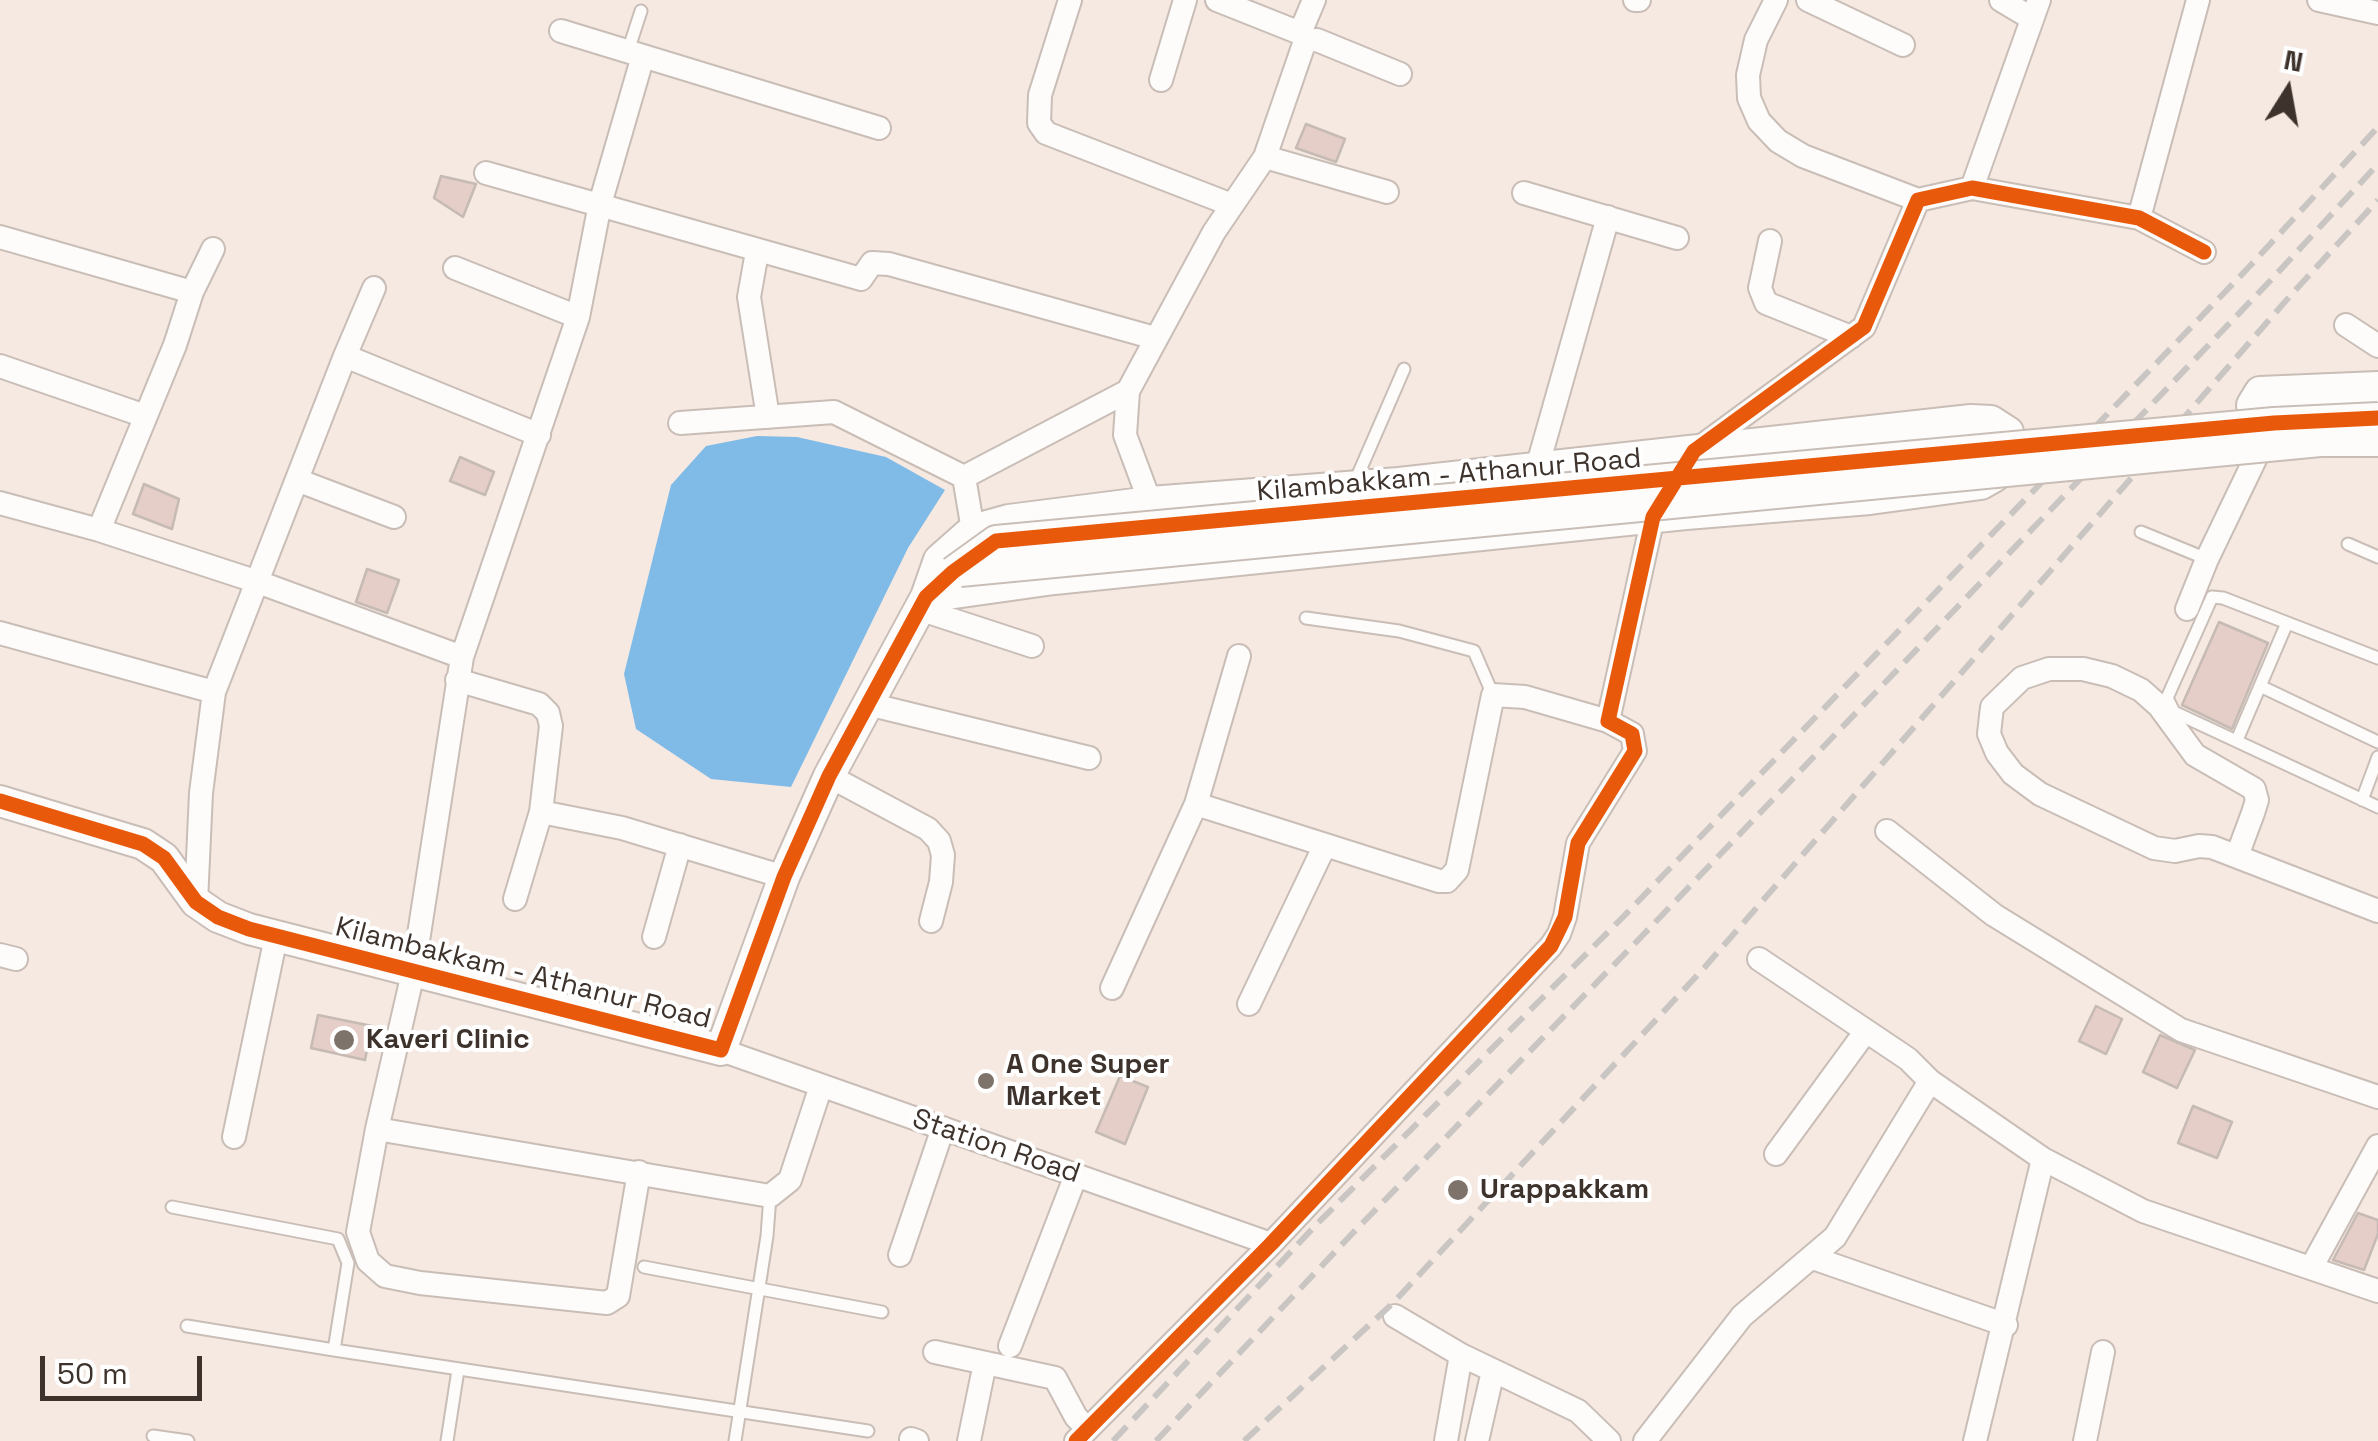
<!DOCTYPE html>
<html>
<head>
<meta charset="utf-8">
<style>
  body { margin:0 }
  #map { position:relative; width:2378px; height:1441px; overflow:hidden; background:#f6e9e1; font-family:"Space Grotesk",sans-serif }
  canvas { display:block }
  .north { position:absolute; left:2238px; top:40px; width:100px; height:100px; -webkit-text-stroke:8px #fff; paint-order:stroke; rotate:11deg; font-size:28px; font-weight:700; line-height:40px; text-align:center; color:#3e332c }
  .north::after { content:''; display:block; margin:auto; width:35px; height:45px; background:#3e332c; clip-path:polygon(50% 0,100% 100%,50% 72%,0 100%) }
  .scale { position:absolute; left:40px; top:1356px; width:162px; height:45px; box-sizing:border-box; border:5px solid #3e332c; border-top:0; padding-left:12px; font-size:30px; line-height:35px; white-space:nowrap; color:#3e332c; -webkit-text-stroke:8px #fff; paint-order:stroke }
</style>
</head>
<body>
<div id="map">
<canvas width="2378" height="1441"></canvas>
<div class="north">N</div>
<div class="scale">50 m</div>
</div>
<script>
const c = document.querySelector('canvas').getContext('2d');
c.lineJoin = 'round';
function fillPath(path, color) {
  c.fillStyle = color;
  c.fill(path, 'evenodd');
}
function shape(rows) {
  const path = new Path2D();
  for (const r of rows) {
    path.moveTo(r[0], r[1]);
    for (let i = 2; i < r.length; i += 2) path.lineTo(r[i], r[i + 1]);
  }
  return path;
}
function trace(path, color, width, dash) {
  c.strokeStyle = color;
  c.lineWidth = width;
  c.lineCap = dash ? 'butt' : 'round';
  c.setLineDash(dash || []);
  c.stroke(path);
}
function label(font, color, halo, rows, align = 'center') {
  c.font = font + ' "Space Grotesk",sans-serif';
  c.lineWidth = 8;
  c.setLineDash([]);
  c.textBaseline = 'middle';
  c.strokeStyle = halo;
  c.fillStyle = color;
  for (const [text, x, y, turn = 0] of rows) {
    c.save();
    c.translate(x, y);
    c.rotate((+turn || 0) * Math.PI / 180);
    c.textAlign = isNaN(turn) ? turn : align;
    if (halo) c.strokeText(text, 0, 0);
    c.fillText(text, 0, 0);
    c.restore();
  }
}
fillPath(shape([
  [757,436,797,437,886,457,945,490,908,548,791,787,711,779,636,729,624,674,671,485,706,446]
]), '#80bbe7');
const building = shape([
  [1306,124,1345,139,1336,162,1296,148,1306,124],
  [441,176,476,184,463,217,434,198,441,176],
  [460,457,494,472,485,495,450,481,460,457],
  [144,484,179,499,172,529,133,514,144,484],
  [367,569,399,580,387,613,356,602,367,569],
  [2219,622,2268,643,2232,729,2182,705,2219,622],
  [2096,1006,2122,1019,2106,1054,2079,1041,2096,1006],
  [318,1015,372,1026,365,1060,311,1048,318,1015],
  [2160,1035,2195,1050,2177,1088,2143,1072,2160,1035],
  [1120,1076,1148,1087,1125,1144,1096,1132,1120,1076],
  [2193,1106,2232,1122,2217,1158,2178,1143,2193,1106],
  [2358,1213,2378,1220,2378,1234,2364,1270,2333,1260,2358,1213]
]);
fillPath(building, '#e4cec7');
trace(building, '#c6bab4', 2.5);
const lane = shape([
  [628,51,641,11],
  [1354,484,1404,369],
  [2141,532,2207,559],
  [2348,544,2378,557],
  [1306,618,1399,631,1474,651,1493,695],
  [2378,658,2223,598,2212,597,2167,698,2174,712,2378,807],
  [2260,686,2378,742],
  [2237,740,2287,623],
  [2362,800,2378,757],
  [172,1207,338,1239,348,1263,334,1350,187,1326],
  [644,1267,882,1312],
  [334,1350,868,1431],
  [153,1436,188,1441],
  [447,1441,458,1370],
  [735,1441,767,1236,770,1196]
]);
const street = shape([
  [1070,0,1040,95,1039,123,1046,133,1232,205],
  [1217,0,1300,33,1305,41,1317,40,1400,74],
  [1635,0,1639,0],
  [1776,0,1756,40,1748,75,1749,98,1759,121,1778,141,1803,156,1918,200],
  [1808,0,1903,45],
  [2001,0,2031,18],
  [2319,0,2378,13],
  [561,31,879,128],
  [1300,33,1314,0],
  [1161,80,1185,0],
  [1265,157,1387,192],
  [486,173,861,279,872,263,889,264,1155,338],
  [1972,188,2039,0],
  [1524,193,1677,238],
  [2139,218,2198,0],
  [0,237,192,292],
  [1770,241,1760,288,1766,303,1851,337],
  [757,252,749,297,768,417],
  [455,268,578,317],
  [2346,325,2378,346],
  [345,356,374,288],
  [0,366,145,416],
  [680,423,834,412,964,477,973,530],
  [1695,451,1864,327,1918,200,1972,188,2139,218,2204,252],
  [1537,468,1608,217],
  [964,477,1128,391],
  [297,480,394,517],
  [1150,502,1125,435,1128,391,1214,232,1265,157,1305,41],
  [0,503,99,530,258,582,462,657,578,317,600,204,643,56],
  [99,530,175,345,192,292,213,249],
  [919,609,1032,646],
  [2187,609,2207,559,2259,451],
  [0,633,214,692],
  [462,657,413,973,377,1129,358,1232,368,1261,385,1276,420,1283,607,1303,618,1296,639,1172],
  [457,680,539,704,548,713,551,726,541,812,515,899],
  [868,704,1089,758],
  [829,776,928,829,939,841,943,855,941,882,931,921],
  [1196,804,1439,881,1447,881,1457,870,1493,695,1525,697,1608,721],
  [541,812,622,828,784,877],
  [1887,831,1994,915,2181,1030,2378,1097],
  [2237,856,2253,813,2257,800,2254,789,2195,755,2159,706,2141,690,2112,676,2083,669,2049,669,2022,678,1992,707,1989,734,1997,753,2013,774,2040,794,2154,848,2175,851,2199,846,2212,847,2378,911],
  [196,902,201,793,214,692,345,356,539,435],
  [654,937,680,845],
  [0,955,16,959],
  [1759,959,1908,1059,1930,1081,2043,1159,2143,1211,2378,1291],
  [1112,988,1196,804,1239,656],
  [1249,1004,1325,845],
  [721,1050,1271,1244],
  [377,1129,770,1196,790,1180,821,1086],
  [234,1137,276,937],
  [1776,1154,1866,1031],
  [900,1255,943,1128],
  [1813,1258,2006,1325],
  [2311,1268,2378,1146],
  [1395,1316,1461,1355,1578,1411,1609,1441],
  [1010,1346,1076,1175],
  [935,1352,1055,1378,1076,1417,1088,1429],
  [911,1439,917,1441],
  [969,1441,985,1363],
  [1076,1441,1271,1244,1551,946,1559,934,1565,917,1578,843,1635,751,1632,734,1608,721,1653,517,1659,507],
  [1446,1441,1461,1355],
  [1477,1441,1493,1371],
  [1645,1441,1742,1316,1835,1237,1930,1081],
  [1975,1441,2043,1159],
  [2085,1441,2103,1352]
]);
const secondary = shape([
  [1971,420,1991,421,2008,432,2010,448,1995,476,1981,484,1870,499,1686,514,1054,579,926,597,939,560,973,530,1009,520,1150,502,1399,483,1971,420],
  [2258,449,2252,405,2260,392,2378,387],
  [0,801,143,844,164,858,196,902,218,917,249,929,721,1050,784,877,829,776,926,597,939,585]
]);
trace(lane, '#c9beb7', 15);
trace(street, '#c9beb7', 26);
trace(secondary, '#c9beb7', 34);
trace(lane, '#fefcfa', 11);
trace(street, '#fefcfa', 22);
trace(secondary, '#fefcfa', 30);
trace(shape([
  [1113,1441,1315,1226,1624,916,2249,267,2378,127],
  [1156,1441,1349,1237,1642,936,2270,281,2378,164],
  [1244,1441,1393,1303,1704,968,2290,296,2378,200]
]), '#c9c5c3', 6, [20, 10]);
const secondaryBridge = shape([
  [960,571,2320,441,2378,441],
  [953,572,996,541,2274,423,2378,418]
]);
trace(secondaryBridge, '#c9beb7', 34, []);
trace(secondaryBridge, '#fefcfa', 30);
trace(shape([
  [0,801,143,844,164,858,196,902,218,917,249,929,721,1050,784,877,829,776,868,704,926,597,953,572,996,541,2274,423,2378,418],
  [1076,1441,1271,1244,1551,946,1565,917,1578,843,1635,751,1632,734,1608,721,1653,517,1694,451,1864,327,1918,200,1972,188,2139,218,2204,252]
]), '#e8590c', 15);
for (const [x, y, r, color] of [
  [344,1040,12,"#7e736b"],
  [986,1081,10,"#7e736b"],
  [1458,1190,12,"#7e736b"]
]) {
  const dot = new Path2D();
  dot.arc(x, y, r, 0, 2 * Math.PI);
  c.fillStyle = color;
  c.fill(dot);
  trace(dot, '#fff', 4);
}
label('28px', '#3e332c', '#fff', [
  ["Kilambakkam - Athanur Road",1449,476,-5],
  ["Kilambakkam - Athanur Road",523,974,14],
  ["Station Road",996,1147,19]
]);
label('bold 28px', '#3e332c', '#fff', [
  ["Kaveri Clinic",366,1040],
  ["A One Super",1006,1065],
  ["Market",1006,1097],
  ["Urappakkam",1480,1190]
], 'left');
</script>
</body>
</html>
